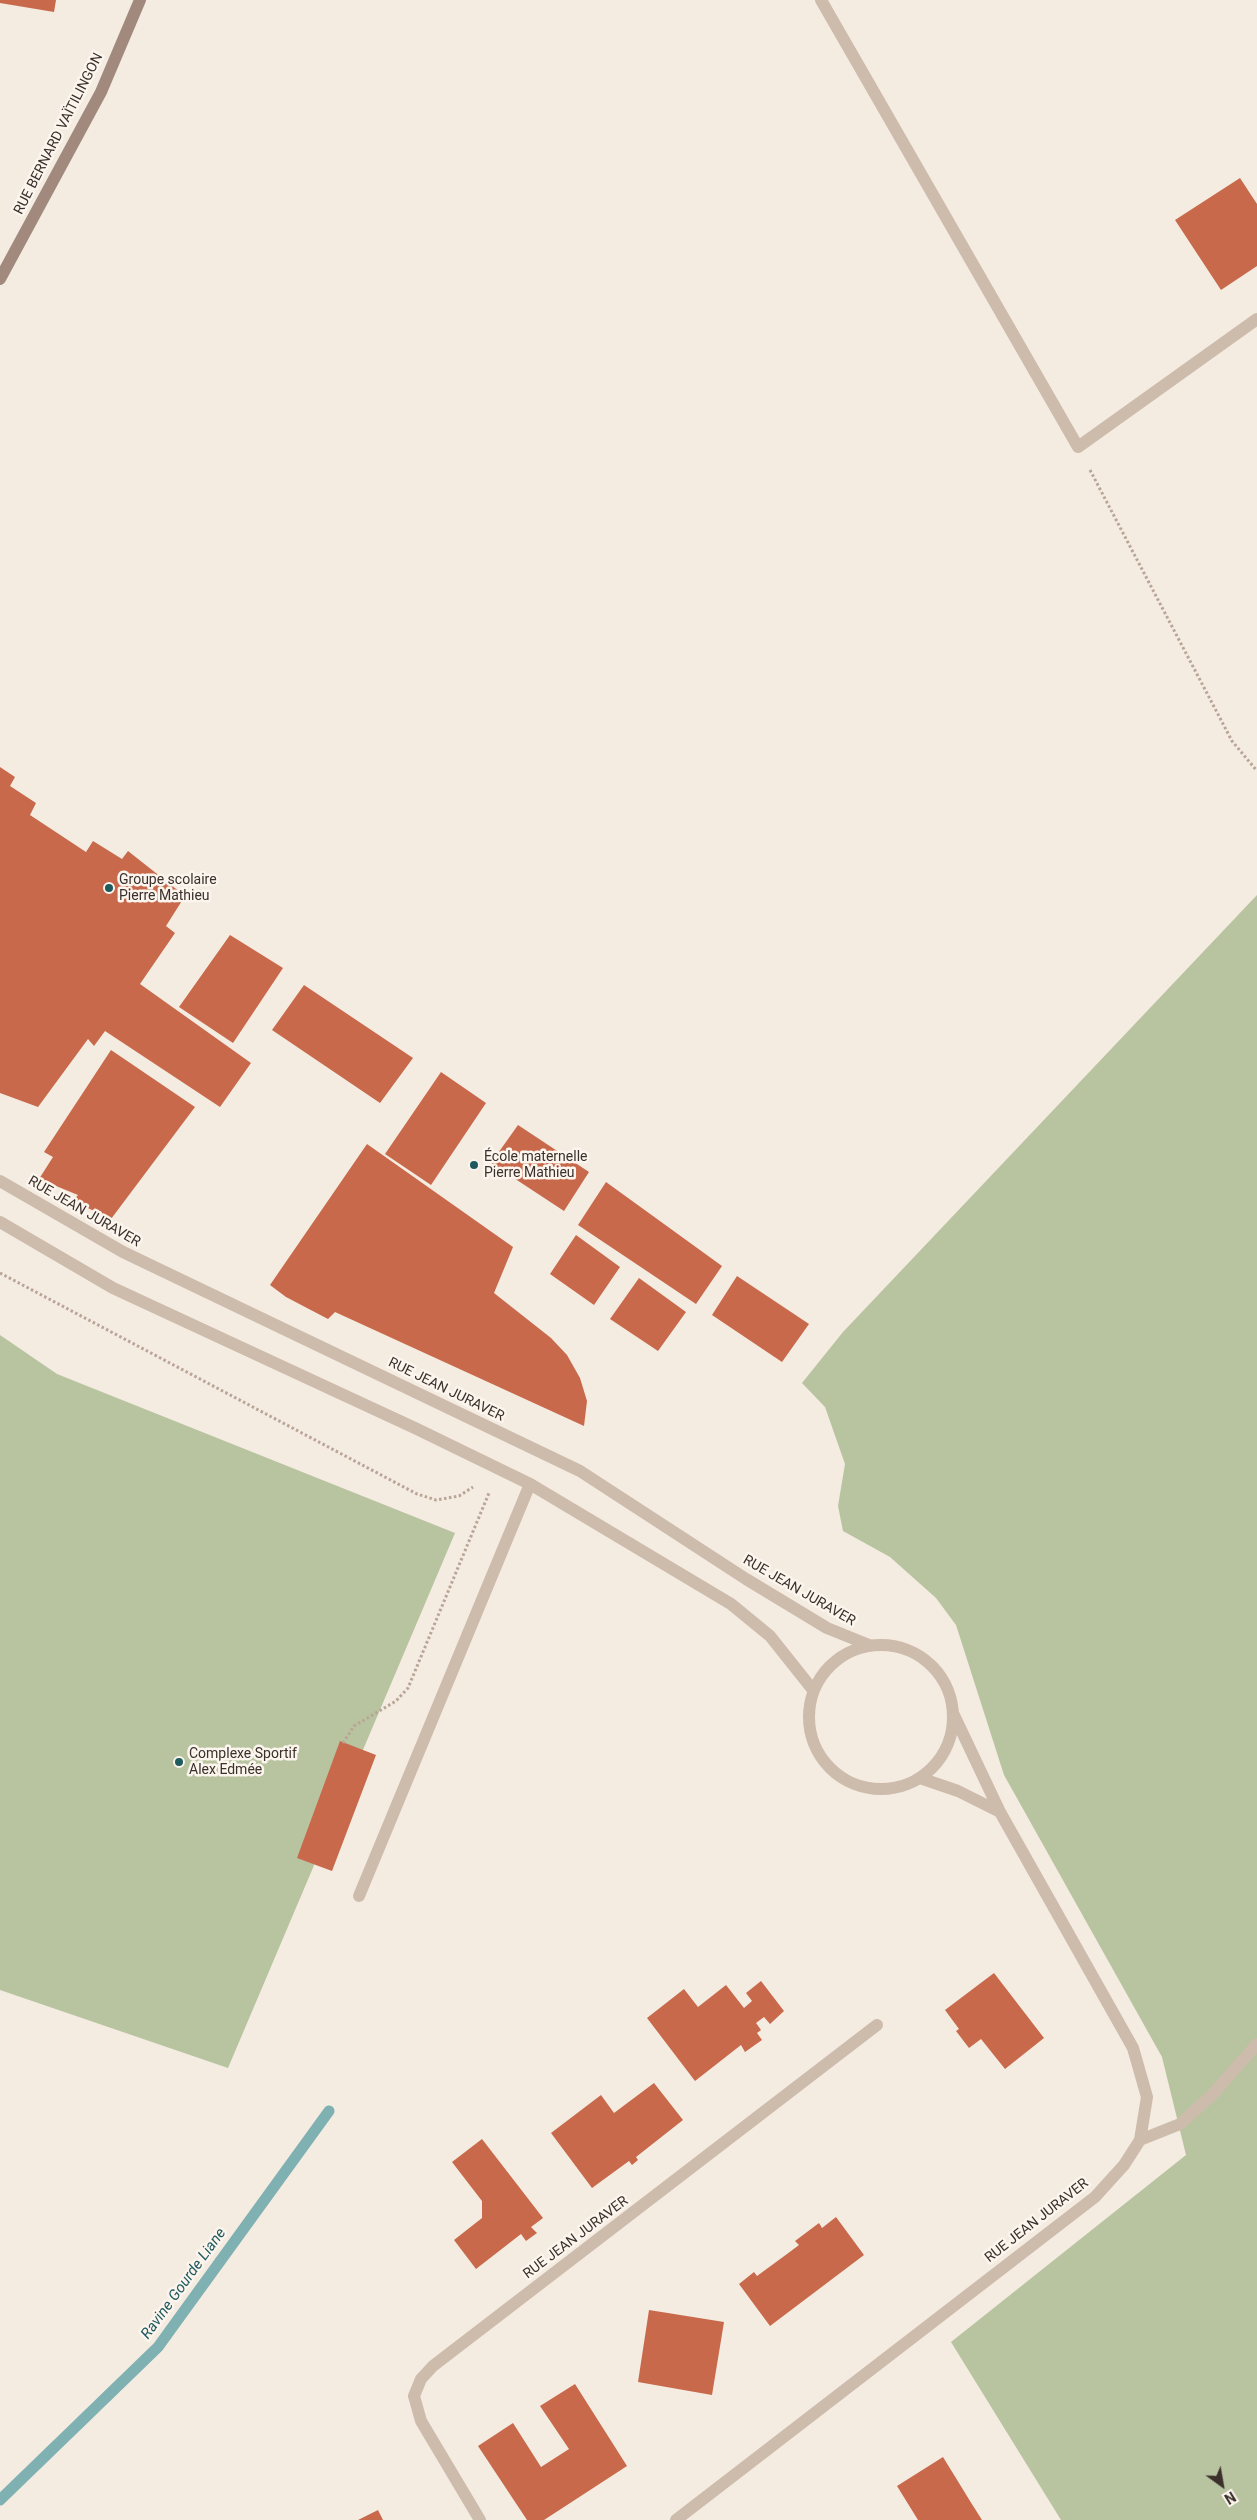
<!DOCTYPE html>
<html>
<head>
<meta charset="utf-8">
<style>
  body { margin:0 }
  #map { position:relative; width:1257px; height:2520px; overflow:hidden; background:#f4ebe1; font-family:Roboto,sans-serif }
  canvas { display:block }
  .north { position:absolute; left:1197px; top:2460px; width:50px; height:50px; -webkit-text-stroke:4px #fbf5ee; paint-order:stroke; rotate:148deg; font-size:14px; font-weight:700; line-height:20px; text-align:center; color:#3b302b }
  .north::after { content:''; display:block; margin:auto; width:18px; height:22px; background:#3b302b; clip-path:polygon(50% 0,100% 100%,50% 72%,0 100%) }
</style>
</head>
<body>
<div id="map">
<canvas width="1257" height="2520"></canvas>
<div class="north">N</div>
</div>
<script>
const c = document.querySelector('canvas').getContext('2d');
c.lineJoin = 'round';
function fillPath(path, color) {
  c.fillStyle = color;
  c.fill(path, 'evenodd');
}
function shape(rows) {
  const path = new Path2D();
  for (const r of rows) {
    if (r.length === 3) {
      path.moveTo(r[0] + r[2], r[1]);
      path.arc(r[0], r[1], r[2], 0, 2 * Math.PI);
      continue;
    }
    path.moveTo(r[0], r[1]);
    for (let i = 2; i < r.length; i += 2) path.lineTo(r[i], r[i + 1]);
  }
  return path;
}
function trace(path, color, width, dash) {
  c.strokeStyle = color;
  c.lineWidth = width;
  c.lineCap = dash ? 'butt' : 'round';
  c.setLineDash(dash || []);
  c.stroke(path);
}
function label(font, color, halo, rows, align = 'center') {
  c.font = font + ' Roboto,sans-serif';
  c.lineWidth = 5;
  c.setLineDash([]);
  c.textBaseline = 'middle';
  c.strokeStyle = halo;
  c.fillStyle = color;
  for (const [text, x, y, turn = 0] of rows) {
    c.save();
    c.translate(x, y);
    c.rotate((+turn || 0) * Math.PI / 180);
    c.textAlign = isNaN(turn) ? turn : align;
    if (halo) c.strokeText(text, 0, 0);
    c.fillText(text, 0, 0);
    c.restore();
  }
}
fillPath(shape([
  [1257,895,1257,2520,1061,2520,951,2342,1186,2155,1162,2057,1004,1775,956,1625,936,1598,890,1557,843,1531,838,1506,845,1464,825,1407,802,1383,843,1332],
  [0,1335,57,1374,455,1533,228,2068,0,1990]
]), '#b8c4a0');
trace(shape([
  [0,2500,158,2347,329,2111]
]), '#7fb0b2', 11);
fillPath(shape([
  [0,0,56,0,54,12,0,3],
  [1240,178,1257,204,1257,266,1221,290,1175,220],
  [0,767,15,777,10,786,36,803,30,815,86,852,93,841,122,859,128,851,185,896,166,926,175,933,140,984,251,1063,220,1107,105,1031,94,1046,88,1039,38,1107,0,1093],
  [230,935,283,968,233,1043,179,1007],
  [304,985,413,1058,380,1103,272,1030],
  [111,1050,195,1107,111,1219,73,1201,78,1195,39,1179,53,1157,44,1152],
  [441,1072,486,1103,431,1185,385,1154],
  [518,1125,589,1172,564,1211,491,1163],
  [367,1144,513,1247,494,1293,551,1338,567,1355,580,1378,587,1401,584,1426,335,1312,328,1319,286,1297,270,1285],
  [606,1182,722,1266,696,1304,578,1225],
  [576,1235,620,1267,594,1305,550,1274],
  [737,1276,809,1324,782,1362,712,1315],
  [639,1278,686,1312,658,1351,610,1319],
  [340,1741,376,1755,332,1871,297,1858],
  [994,1973,1044,2038,1005,2069,981,2039,969,2048,956,2031,959,2029,945,2010],
  [761,1981,784,2011,770,2024,764,2017,756,2023,761,2030,757,2033,762,2040,745,2052,741,2045,695,2081,647,2018,684,1989,698,2007,726,1985,744,2008,752,2001,746,1993],
  [654,2083,683,2120,636,2157,638,2160,632,2165,629,2161,592,2188,551,2133,601,2095,614,2113],
  [482,2139,543,2218,531,2227,537,2233,526,2241,521,2234,476,2269,454,2240,482,2218,482,2201,452,2162],
  [836,2217,864,2255,770,2326,739,2284,754,2272,757,2276,787,2254,799,2245,795,2241,819,2223,822,2228],
  [649,2310,724,2322,712,2395,638,2382],
  [575,2384,627,2466,544,2520,527,2520,478,2446,513,2423,541,2467,569,2449,540,2406],
  [943,2457,970,2501,982,2520,918,2520,897,2486],
  [378,2510,383,2520,358,2520]
]), '#c8694b');
trace(shape([
  [1090,470,1232,741,1257,771],
  [0,1273,417,1494,436,1500,459,1496,473,1487],
  [343,1743,354,1726,396,1701,408,1688,489,1493]
]), '#b9a596', 3, [2.5, 2.5]);
trace(shape([
  [359,1896,530,1484]
]), '#cdbbac', 12);
trace(shape([
  [821,0,1078,447,1257,319],
  [0,1181,123,1252,580,1471,746,1579,827,1628,869,1645],
  [0,1222,113,1288,417,1429,530,1484,731,1604,770,1636,813,1690],
  [881,1717,72],
  [920,1778,958,1791,1000,1812],
  [1140,2140,1180,2124,1213,2094,1257,2044],
  [480,2520,421,2421,414,2396,421,2379,433,2366,877,2025],
  [676,2520,1095,2197,1124,2165,1140,2140,1147,2097,1133,2048,1000,1812,954,1715]
]), '#cdbbac', 12);
trace(shape([
  [0,279,101,92,140,0]
]), '#a18a7d', 12);
for (const [x, y, r, color] of [
  [109,888,5,"#1f5a5e"],
  [474,1165,5,"#1f5a5e"],
  [179,1762,5,"#1f5a5e"]
]) {
  const dot = new Path2D();
  dot.arc(x, y, r, 0, 2 * Math.PI);
  c.fillStyle = color;
  c.fill(dot);
  trace(dot, '#fbf5ee', 2);
}
label('14px', '#3b302b', '#fbf5ee', [
  ["RUE BERNARD VAÏTILINGON",59,134,-63],
  ["RUE JEAN JURAVER",84,1212,30],
  ["RUE JEAN JURAVER",446,1390,26],
  ["RUE JEAN JURAVER",799,1591,30],
  ["RUE JEAN JURAVER",1037,2221,-38],
  ["RUE JEAN JURAVER",576,2238,-37]
]);
label('14px', '#3b302b', '#fbf5ee', [
  ["Groupe scolaire",119,880],
  ["Pierre Mathieu",119,896],
  ["École maternelle",484,1157],
  ["Pierre Mathieu",484,1173],
  ["Complexe Sportif",189,1754],
  ["Alex Edmée",189,1770]
], 'left');
label('italic 15px', '#1f5a5e', '#fbf5ee', [
  ["Ravine Gourde Liane",184,2284,-54]
]);
</script>
</body>
</html>
